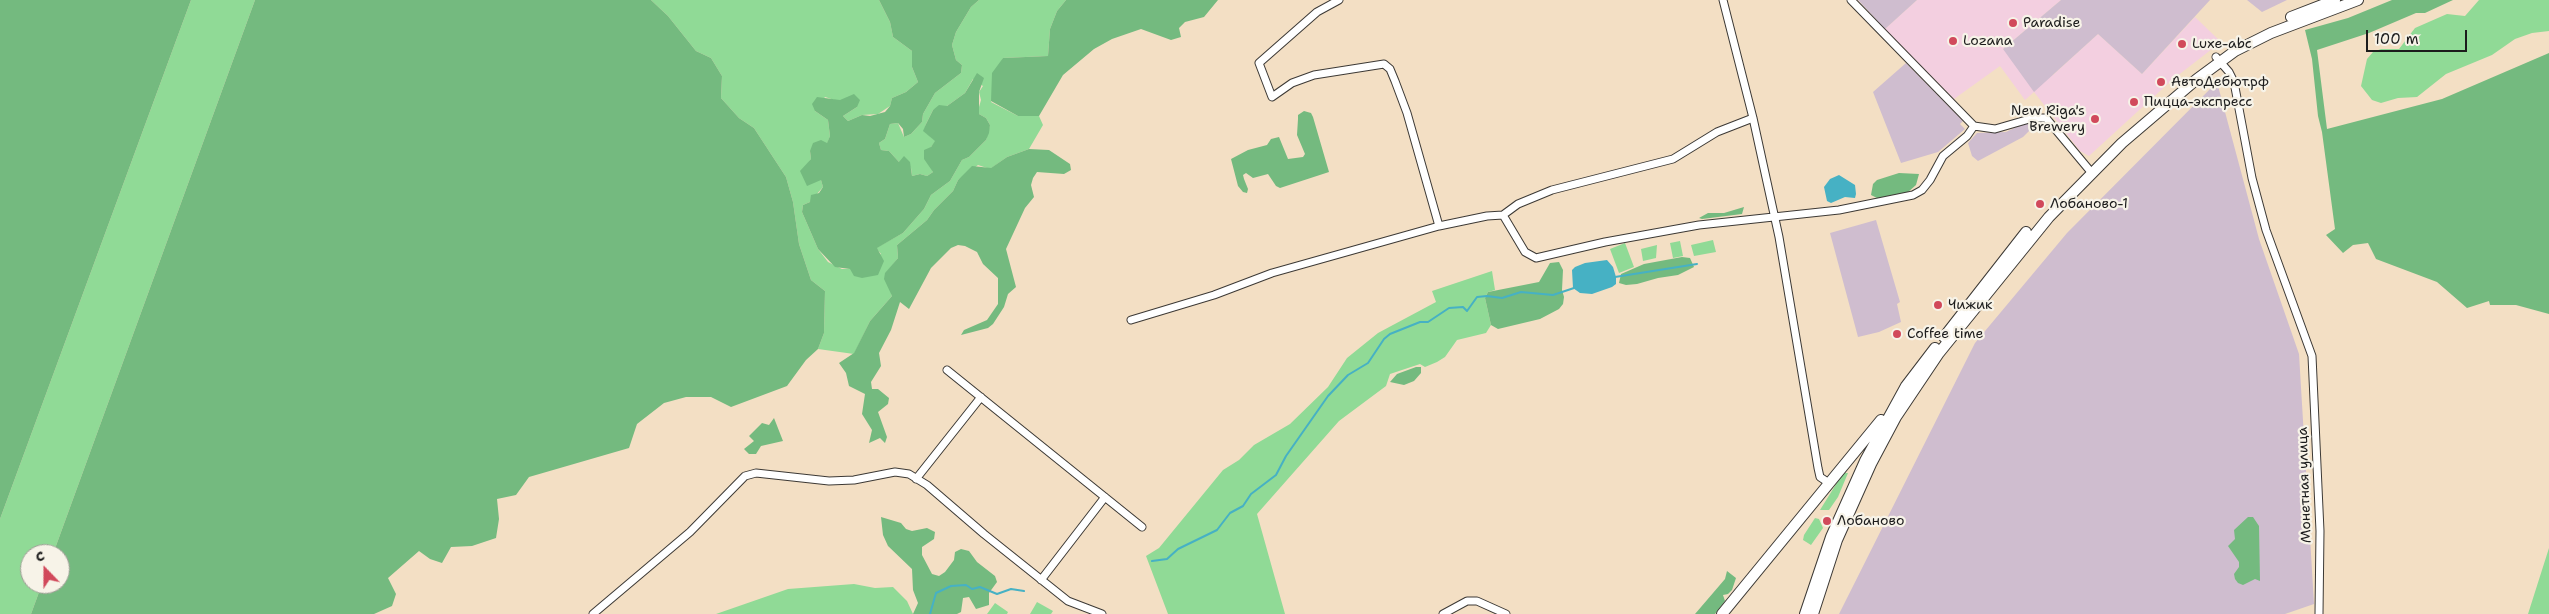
<!DOCTYPE html>
<html>
<head>
<meta charset="utf-8">
<style>
  body { margin:0 }
  #map { position:relative; width:2549px; height:614px; overflow:hidden; background:#f3dfc4; font-family:"Shantell Sans",sans-serif }
  canvas { display:block }
  .north { position:absolute; left:20px; top:544px; width:50px; height:50px; box-sizing:border-box; background:#f7f3e8; border:1px solid #9f9d96; border-radius:50%; rotate:338deg; font-size:14px; font-weight:700; line-height:20px; text-align:center; color:#1c1c1c }
  .north::after { content:''; display:block; margin:auto; width:18px; height:22px; background:#d1495b; clip-path:polygon(50% 0,100% 100%,50% 72%,0 100%) }
  .scale { position:absolute; left:2366px; top:30px; width:101px; height:22px; box-sizing:border-box; border:2px solid #1c1c1c; border-top:0; padding-left:6px; font-size:15px; line-height:18px; white-space:nowrap; color:#1c1c1c; -webkit-text-stroke:4px #f7f3e8; paint-order:stroke }
</style>
</head>
<body>
<div id="map">
<canvas width="2549" height="614"></canvas>
<div class="north">С</div>
<div class="scale">100 m</div>
</div>
<script>
const c = document.querySelector('canvas').getContext('2d');
c.lineJoin = 'round';
function fillPath(path, color) {
  c.fillStyle = color;
  c.fill(path, 'evenodd');
}
function shape(rows) {
  const path = new Path2D();
  for (const r of rows) {
    path.moveTo(r[0], r[1]);
    for (let i = 2; i < r.length; i += 2) path.lineTo(r[i], r[i + 1]);
  }
  return path;
}
function trace(path, color, width, dash) {
  c.strokeStyle = color;
  c.lineWidth = width;
  c.lineCap = dash ? 'butt' : 'round';
  c.setLineDash(dash || []);
  c.stroke(path);
}
function label(font, color, halo, rows, align = 'center') {
  c.font = font + ' "Shantell Sans",sans-serif';
  c.lineWidth = 4.5;
  c.setLineDash([]);
  c.textBaseline = 'middle';
  c.strokeStyle = halo;
  c.fillStyle = color;
  for (const [text, x, y, turn = 0] of rows) {
    c.save();
    c.translate(x, y);
    c.rotate((+turn || 0) * Math.PI / 180);
    c.textAlign = isNaN(turn) ? turn : align;
    if (halo) c.strokeText(text, 0, 0);
    c.fillText(text, 0, 0);
    c.restore();
  }
}
fillPath(shape([
  [1917,0,2061,0,2003,49,2053,75,2098,34,2142,74,2195,17,2221,42,2172,80,2089,156,2080,151,2034,92,2025,100,2000,66,1954,99,1885,29]
]), '#f3cfe0');
fillPath(shape([
  [1858,0,1917,0,1885,29],
  [2061,0,2210,0,2142,74,2098,34,2034,92,2003,49],
  [2247,0,2287,0,2262,12],
  [1906,63,1963,121,1960,124,1965,129,1938,152,1901,163,1873,92],
  [2217,82,2259,239,2299,354,2314,604,2285,614,1839,614,1975,343,2067,233],
  [2029,121,2033,127,2023,137,1978,161,1972,156,1968,143,1977,133,2006,132],
  [1876,220,1900,302,1897,304,1901,322,1879,332,1858,337,1830,233]
]), '#cfbdcf');
fillPath(shape([
  [191,0,255,0,53,554,30,554,30,584,42,584,31,614,0,614,0,519],
  [651,0,879,0,890,22,893,37,912,51,912,67,918,82,906,92,892,98,890,106,878,114,862,115,848,121,843,116,857,107,825,97,815,111,828,120,830,136,827,144,810,151,811,159,806,166,821,180,823,187,810,202,803,205,802,212,818,249,828,262,842,269,850,269,881,254,876,248,903,233,924,209,931,195,950,181,962,160,969,157,986,140,990,125,986,118,979,114,979,107,981,100,979,92,983,86,973,79,965,93,947,106,933,110,926,124,924,131,936,141,931,147,930,164,933,172,927,176,920,174,912,176,911,168,899,162,889,151,881,150,879,143,885,139,890,124,898,123,904,137,911,134,922,122,923,114,935,93,961,73,962,65,956,60,952,45,956,32,971,7,979,0,1066,0,1057,11,1050,29,1048,56,1003,58,991,102,1018,116,1039,116,1043,125,1029,149,1007,157,990,169,978,165,958,180,953,191,934,210,927,220,897,245,898,258,886,273,892,296,870,321,854,354,818,349,824,333,825,291,811,280,799,244,793,202,786,177,754,128,739,118,721,98,722,76,711,58,696,51,668,16],
  [2479,0,2549,0,2549,31,2532,33,2515,39,2492,55,2446,74,2417,97,2398,98,2381,103,2372,100,2361,86,2367,59,2373,52,2381,49,2399,49,2415,28,2447,14,2465,16],
  [1713,240,1716,252,1694,256,1691,245],
  [1680,241,1683,256,1673,258,1670,243],
  [1625,243,1634,267,1619,273,1610,249],
  [1657,245,1656,258,1643,261,1641,249],
  [1492,271,1495,290,1488,292,1485,298,1491,325,1486,333,1457,340,1445,357,1437,362,1425,367,1420,364,1390,374,1386,386,1339,421,1257,514,1285,614,1168,614,1146,556,1159,548,1223,470,1239,460,1254,445,1290,424,1328,387,1347,358,1378,333,1436,302,1432,291],
  [1843,473,1848,473,1838,497,1829,510,1820,510],
  [1815,518,1819,519,1823,528,1811,545,1803,540,1804,535],
  [2549,548,2549,614,2528,614],
  [854,584,875,588,893,587,907,601,913,614,716,614,788,589],
  [1037,602,1053,611,1051,614,1030,614],
  [995,603,1008,612,1007,614,987,614]
]), '#90da96');
fillPath(shape([
  [0,0,191,0,0,519],
  [255,0,651,0,668,16,696,51,711,58,722,76,721,98,739,118,754,128,786,177,793,202,799,244,811,280,825,291,824,333,818,349,806,360,787,386,731,407,711,397,686,397,664,403,637,424,629,448,529,477,516,495,497,499,499,519,496,538,472,546,451,547,442,563,430,559,419,551,388,578,396,594,392,606,374,614,31,614,42,584,60,584,60,554,53,554],
  [879,0,979,0,971,7,956,32,952,45,956,60,962,65,961,73,935,93,923,114,922,122,911,134,904,137,903,129,898,123,890,124,885,139,879,143,881,150,889,151,899,162,904,156,910,162,912,176,920,174,927,176,933,172,924,159,924,150,931,147,935,141,923,131,926,124,933,110,939,105,947,106,965,93,977,73,984,78,979,92,979,114,986,118,990,125,989,133,986,140,969,157,962,160,950,181,931,195,924,209,903,233,877,248,884,261,878,275,862,278,854,276,850,269,835,267,818,249,802,212,803,205,810,202,811,195,819,193,823,187,821,180,807,186,800,171,811,159,810,151,813,143,821,140,827,143,830,136,828,120,815,111,812,104,817,97,840,100,854,94,860,100,857,107,843,116,848,121,862,115,870,116,885,112,890,106,892,98,906,92,918,82,912,67,912,51,893,37,890,22],
  [1066,0,1218,0,1204,17,1185,22,1179,28,1181,37,1171,40,1141,29,1112,39,1094,49,1063,75,1039,116,1018,116,991,101,992,73,1003,58,1048,56,1050,29,1057,11],
  [2392,0,2453,0,2425,13,2416,13,2369,33,2317,50,2327,129,2442,99,2549,53,2549,314,2516,305,2490,305,2489,301,2467,308,2437,282,2376,259,2368,243,2353,245,2343,253,2326,235,2335,229,2322,132,2318,116,2312,59,2305,30,2348,18],
  [1304,111,1311,113,1313,117,1329,172,1280,188,1276,186,1268,174,1253,178,1246,173,1243,175,1244,179,1248,189,1247,193,1243,192,1238,186,1231,159,1248,150,1267,145,1271,139,1279,137,1288,159,1303,157,1305,154,1297,135,1298,119,1298,115],
  [1029,149,1049,150,1070,164,1071,170,1064,174,1037,172,1033,178,1031,185,1034,197,1025,208,1006,249,1016,287,1008,294,1004,307,993,324,988,328,961,335,964,330,987,320,998,304,998,278,983,264,977,252,965,246,958,245,951,248,931,268,909,309,900,302,891,330,879,353,881,366,871,382,872,389,878,389,889,398,888,404,878,412,887,437,885,443,880,438,869,443,872,430,862,414,865,394,849,386,846,373,839,363,854,353,870,321,892,296,884,279,885,273,898,258,897,245,927,220,934,210,953,191,958,180,972,166,991,168,1007,157],
  [1899,173,1919,174,1916,185,1907,193,1895,197,1877,198,1871,195,1873,184,1877,180],
  [1744,207,1742,214,1702,219,1699,218,1708,213,1724,213],
  [1682,257,1690,258,1694,267,1678,275,1658,278,1637,284,1626,285,1619,283,1621,274,1644,264],
  [1559,262,1563,270,1562,290,1564,297,1563,304,1559,309,1540,319,1498,329,1491,325,1485,298,1488,292,1539,282,1550,263],
  [1416,367,1421,367,1421,373,1414,381,1404,385,1390,382,1397,374],
  [774,418,783,441,761,446,756,454,749,454,744,449,754,441,749,436,762,423,769,425],
  [881,517,901,523,906,529,912,531,927,528,935,532,934,539,922,547,922,555,932,574,939,576,945,572,954,560,955,552,961,549,969,551,977,562,995,576,997,582,989,593,989,605,976,609,969,597,963,598,961,612,957,614,913,614,918,603,913,590,912,569,888,546,883,535],
  [2248,517,2253,517,2259,526,2260,581,2255,579,2243,585,2238,583,2235,579,2234,574,2239,567,2239,562,2228,546,2235,539,2234,530],
  [1727,571,1736,578,1732,590,1728,594,1723,595,1725,601,1715,614,1695,614,1725,579]
]), '#74ba7f');
fillPath(shape([
  [1839,175,1855,185,1856,194,1855,198,1845,197,1831,203,1827,201,1824,187,1830,179],
  [1607,260,1613,267,1616,277,1616,284,1612,287,1592,294,1580,293,1573,288,1572,270,1575,267,1585,263]
]), '#46b1c4');
trace(shape([
  [1615,277,1697,264],
  [1152,561,1167,559,1178,549,1217,530,1230,513,1243,506,1251,494,1276,475,1286,456,1328,396,1348,375,1368,363,1384,339,1390,334,1420,322,1428,322,1449,308,1463,307,1467,311,1477,297,1487,296,1502,298,1521,292,1553,295,1574,288],
  [930,614,936,593,951,586,966,585,972,589,980,587,997,594,1011,589,1024,591]
]), '#46b1c4', 2);
const street = shape([
  [1339,0,1317,12,1259,63,1272,97,1292,83,1314,75,1384,64,1390,69,1395,81,1407,113,1439,226],
  [1723,0,1753,118,1779,237,1818,468,1820,477,1829,483],
  [2216,57,2229,72,2234,82,2252,178,2266,230,2312,356,2320,531,2319,614],
  [1974,126,1995,129,2033,118,2046,118,2091,172],
  [1503,215,1518,204,1552,190,1673,159,1717,132,1753,118],
  [1131,320,1214,295,1272,273,1439,226,1487,216,1503,215,1525,252,1536,258,1605,242,1699,225,1839,210,1913,195,1922,190,1930,180,1943,156,1967,136,1974,126,1851,0],
  [947,370,1142,527],
  [916,479,981,397],
  [1041,580,1105,497],
  [593,614,690,532,745,476,756,473,829,481,854,480,895,472,909,474,927,485,984,534,1068,601,1102,614],
  [1443,614,1467,601,1477,601,1506,614]
]);
const secondary = shape([
  [2291,17,2335,0],
  [1944,337,2026,232],
  [1722,614,1881,420],
  [1805,614,1831,537,1865,461,1906,386,1935,348],
  [1813,614,1837,540,1871,464,1896,417,1939,353,2049,217,2122,143,2197,79,2235,51,2271,33,2358,0]
]);
trace(street, '#3c3935', 9);
trace(secondary, '#3c3935', 12);
trace(street, '#fff', 7);
trace(secondary, '#fff', 10);
for (const [x, y, r, color] of [
  [2013,23,5,"#d1495b"],
  [1953,41,5,"#d1495b"],
  [2182,44,5,"#d1495b"],
  [2161,82,5,"#d1495b"],
  [2134,102,5,"#d1495b"],
  [2095,119,5,"#d1495b"],
  [2040,204,5,"#d1495b"],
  [1938,305,5,"#d1495b"],
  [1897,334,5,"#d1495b"],
  [1827,521,5,"#d1495b"]
]) {
  const dot = new Path2D();
  dot.arc(x, y, r, 0, 2 * Math.PI);
  c.fillStyle = color;
  c.fill(dot);
  trace(dot, '#f7f3e8', 2);
}
label('14px', '#1c1c1c', '#f7f3e8', [
  ["Paradise",2023,23],
  ["Lozana",1963,41],
  ["Luxe-abc",2192,44],
  ["АвтоДебют.рф",2171,82],
  ["Пицца-экспресс",2144,102],
  ["New Riga's",2085,111,"right"],
  ["Brewery",2085,127,"right"],
  ["Лобаново-1",2050,204],
  ["Чижик",1948,305],
  ["Coffee time",1907,334],
  ["Лобаново",1837,521]
], 'left');
label('14px', '#1c1c1c', '#f7f3e8', [
  ["Монетная улица",2305,485,-92]
]);
</script>
</body>
</html>
